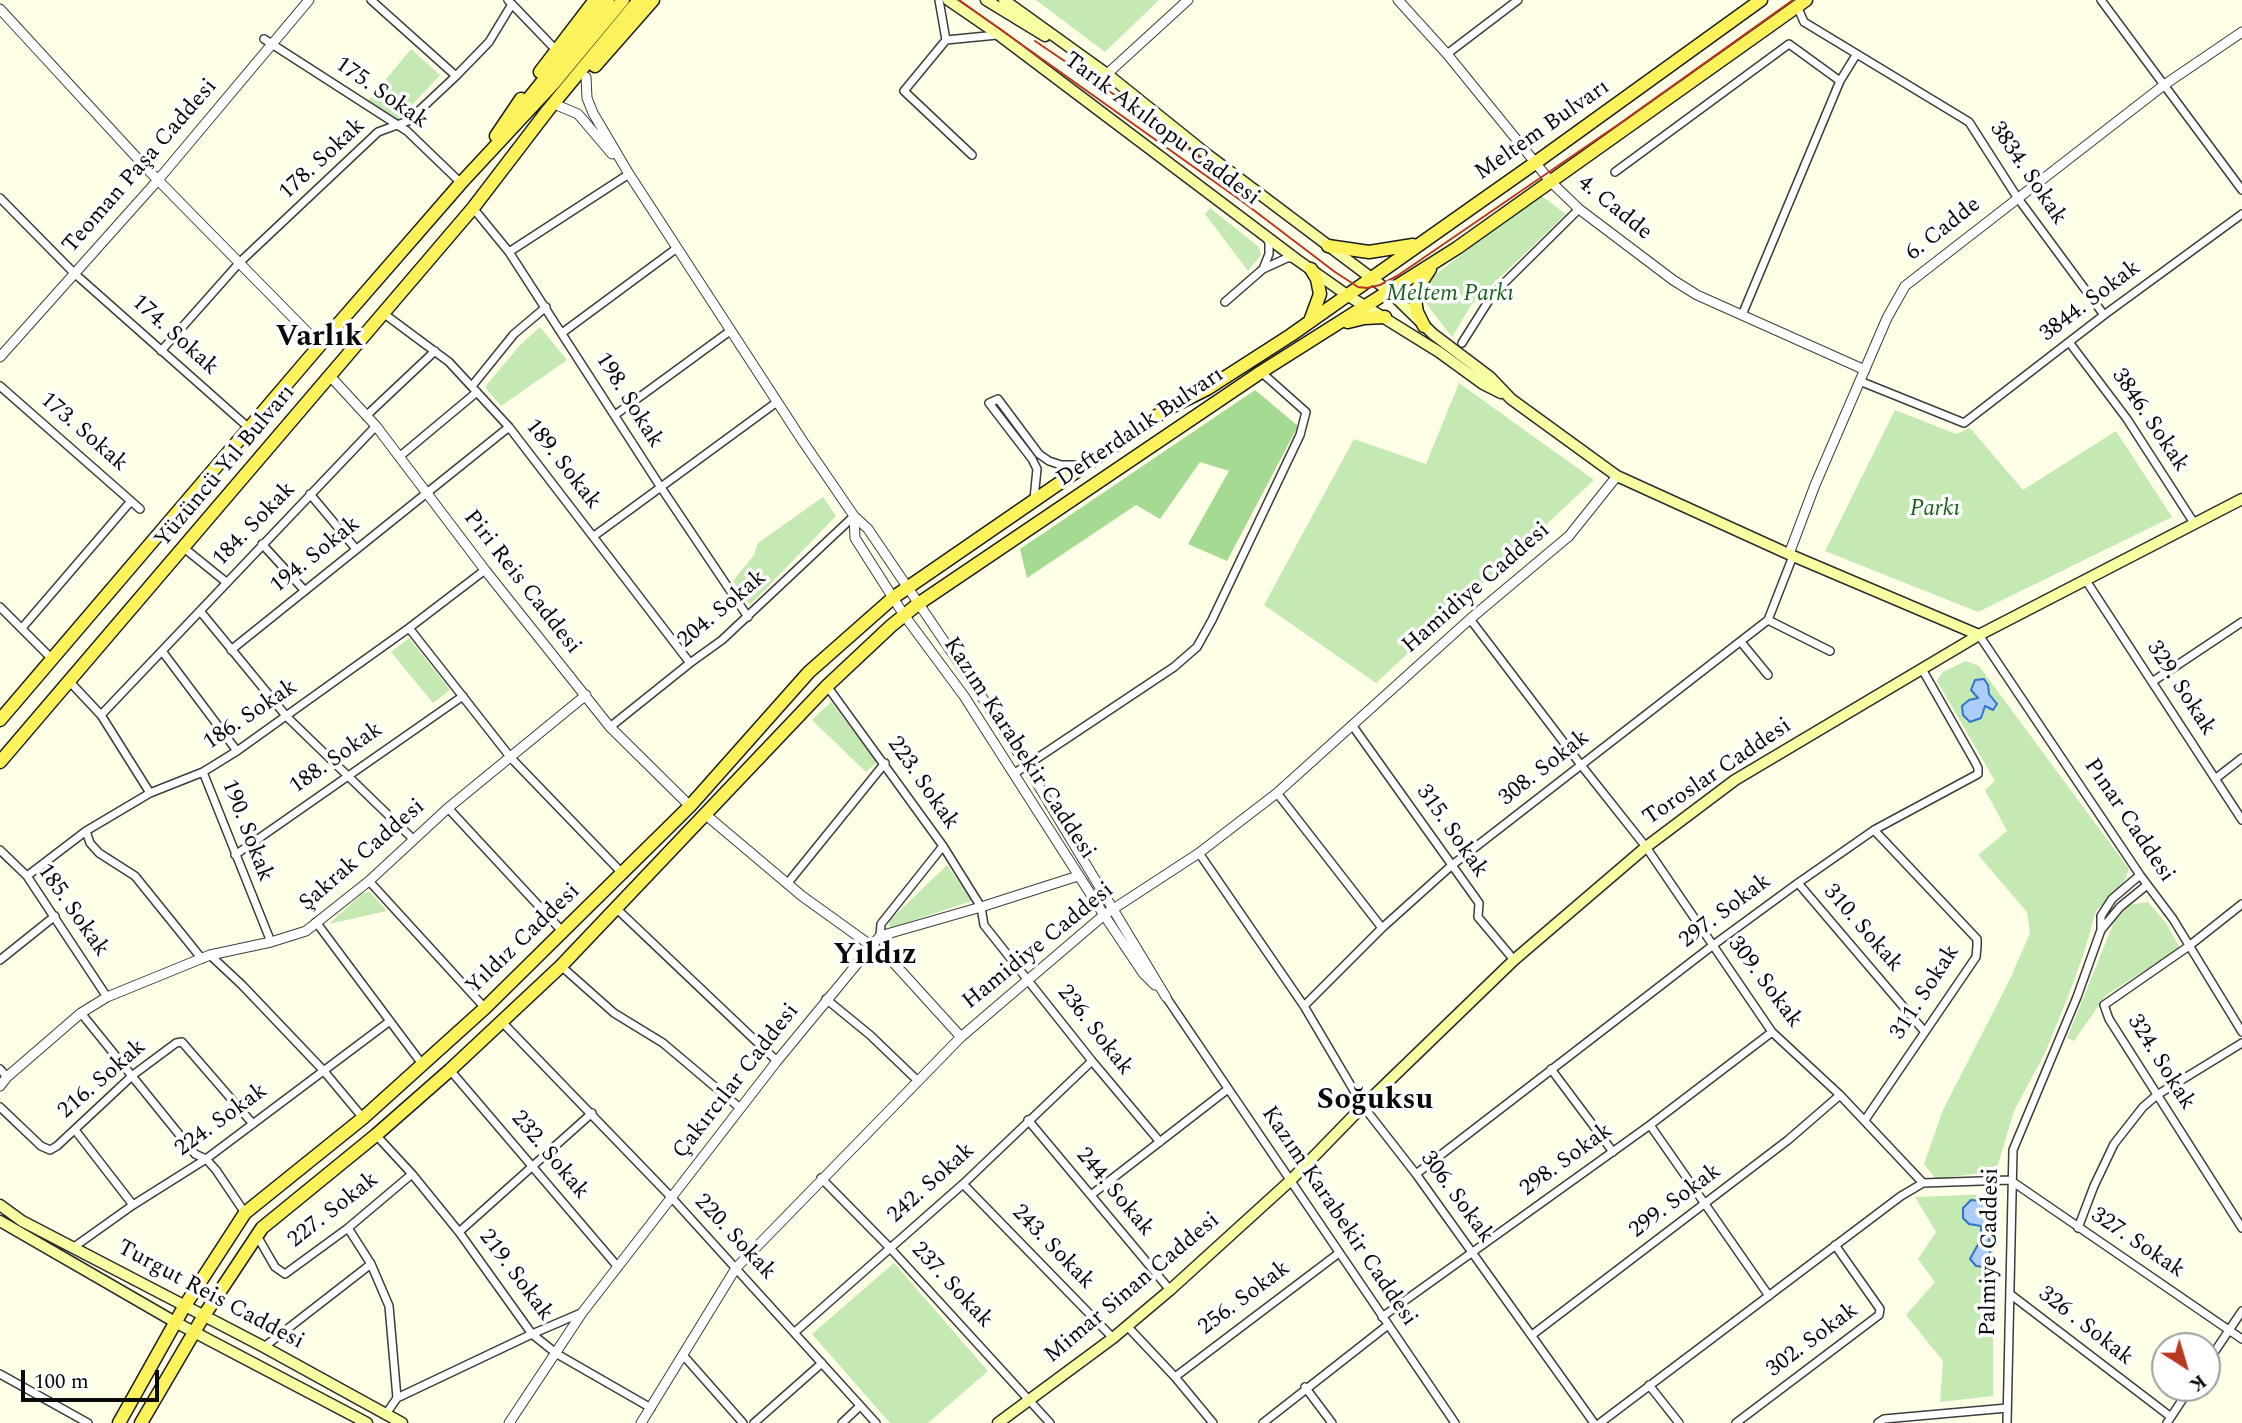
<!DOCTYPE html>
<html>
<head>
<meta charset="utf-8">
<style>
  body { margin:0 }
  #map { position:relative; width:2242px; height:1423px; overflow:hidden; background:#ffffe8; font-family:Spectral,serif }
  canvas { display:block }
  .north { position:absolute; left:2151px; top:1332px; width:70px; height:70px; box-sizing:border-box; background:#fff; border:2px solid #9d9d9d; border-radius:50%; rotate:143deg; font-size:19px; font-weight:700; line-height:28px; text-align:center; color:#0a0a0a }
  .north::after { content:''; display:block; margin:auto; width:24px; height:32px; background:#bb3722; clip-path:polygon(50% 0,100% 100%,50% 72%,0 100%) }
  .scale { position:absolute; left:21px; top:1370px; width:138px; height:32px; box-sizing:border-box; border:4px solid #0a0a0a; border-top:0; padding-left:9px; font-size:21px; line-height:24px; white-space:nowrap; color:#0a0a0a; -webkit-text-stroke:5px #fff; paint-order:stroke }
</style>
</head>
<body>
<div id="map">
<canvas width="2242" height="1423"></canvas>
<div class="north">K</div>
<div class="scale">100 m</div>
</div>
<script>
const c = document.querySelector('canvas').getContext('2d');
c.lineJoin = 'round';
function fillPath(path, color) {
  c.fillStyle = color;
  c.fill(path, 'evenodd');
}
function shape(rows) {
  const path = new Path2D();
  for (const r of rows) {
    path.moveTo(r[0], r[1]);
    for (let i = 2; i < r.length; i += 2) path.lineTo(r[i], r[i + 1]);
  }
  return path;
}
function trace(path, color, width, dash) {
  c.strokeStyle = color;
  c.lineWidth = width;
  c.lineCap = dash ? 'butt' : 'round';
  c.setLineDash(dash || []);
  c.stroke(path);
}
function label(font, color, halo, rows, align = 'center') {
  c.font = font + ' Spectral,serif';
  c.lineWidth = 7;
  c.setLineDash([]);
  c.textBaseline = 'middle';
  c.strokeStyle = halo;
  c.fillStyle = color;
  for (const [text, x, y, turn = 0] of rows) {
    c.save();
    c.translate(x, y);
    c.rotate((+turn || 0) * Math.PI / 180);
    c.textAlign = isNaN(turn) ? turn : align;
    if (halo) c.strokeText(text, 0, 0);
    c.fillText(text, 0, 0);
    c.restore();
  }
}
fillPath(shape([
  [1036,0,1159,0,1105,52],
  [411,49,440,75,396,122,368,101],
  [1539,194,1566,214,1471,305,1452,337,1420,296,1421,286],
  [1210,208,1259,247,1261,255,1248,271,1205,214],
  [540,327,567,360,501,406,485,387,520,345],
  [1459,383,1594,480,1376,683,1264,605,1354,439,1426,464],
  [1895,410,1956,434,1970,428,2023,490,2116,431,2172,517,1978,612,1825,551],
  [823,497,836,516,750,605,733,581,754,555,758,543],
  [409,638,450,690,433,703,391,652],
  [1966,661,1979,666,2129,869,2124,882,2096,911,2084,953,2069,994,2045,1053,2014,1111,1996,1171,1936,1179,1924,1164,1943,1110,2009,981,2030,933,2027,912,1978,855,2007,831,1985,790,1995,781,1937,681,1943,672],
  [831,702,877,762,866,772,812,720],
  [947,865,972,901,890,928,889,921],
  [367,892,370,892,387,911,329,924,362,894],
  [2148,902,2166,923,2180,948,2106,995,2074,1041,2067,1038,2114,922,2129,905],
  [1993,1194,1993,1396,1940,1402,1943,1361,1906,1315,1935,1282,1918,1259,1936,1232,1915,1197],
  [894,1263,988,1371,928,1423,890,1423,812,1334]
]), '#c4e9b2');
fillPath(shape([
  [1255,390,1298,426,1227,561,1188,544,1229,471,1200,462,1160,519,1136,505,1027,578,1020,549]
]), '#a4da91');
const water = shape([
  [1984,679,1988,685,1989,694,1997,704,1993,710,1985,706,1981,718,1970,722,1963,715,1962,706,1969,700,1978,698,1971,690,1975,680,1984,679],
  [1971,1200,1981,1201,1988,1209,1990,1256,1985,1267,1976,1266,1970,1259,1981,1239,1981,1226,1969,1224,1963,1218,1963,1208,1971,1200]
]);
fillPath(water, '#accdf7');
trace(water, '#3273cf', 2);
const minor = shape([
  [371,0,456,76],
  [508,0,555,49],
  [939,0,946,40,904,91,972,155],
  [2101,0,2242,190],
  [1797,6,1804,22,1969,122,2017,197,2104,315],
  [264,39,407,131,461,183],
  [946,40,997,35],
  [1447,54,1518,0],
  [1615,172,1789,44,1840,81],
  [0,198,74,273,249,428],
  [473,208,509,252,660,486,748,617],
  [509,252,629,174],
  [1263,269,1269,254,1269,243,1266,236],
  [1225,302,1263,269,1287,258,1295,258],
  [383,313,449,362,509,427,690,663],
  [1742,315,1840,81,1856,55],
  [562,333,677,248],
  [2069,342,2127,419,2194,523],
  [1462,343,1493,294,1579,209],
  [161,351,240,262,378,132,408,121,456,76,489,42,512,4],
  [1862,382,1964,423,2104,315,2242,214],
  [0,386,140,509],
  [472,386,514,334,546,307],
  [615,415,730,331],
  [366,416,435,351],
  [399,457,477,392],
  [310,494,356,549],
  [1034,499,1037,469,1032,459,989,403,998,399,1039,454,1049,461,1061,465,1081,465],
  [594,536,777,402],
  [262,544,305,591],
  [184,548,226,582],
  [2085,579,2242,820],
  [0,607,51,658],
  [200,611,287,717,413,839],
  [1470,619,1581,765,1646,847,1772,1032,1840,1095,1923,1183],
  [1768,620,1830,651],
  [22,628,131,501],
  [409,628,511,758,623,874],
  [1979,635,2140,875,2173,919,2242,1032],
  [1741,642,1768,675],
  [231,650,509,427],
  [162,651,237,751],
  [69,681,101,715,150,793],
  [2152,682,2242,622],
  [827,686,943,846,981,907,984,925,1092,1061,1160,1142],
  [101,715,376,426],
  [1352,725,1479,903,1478,917,1514,960],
  [610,727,690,663,722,640,854,516],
  [203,772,271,942],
  [1015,773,1174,667,1197,647,1212,620,1300,435,1306,412,1261,372],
  [2215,779,2242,758],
  [1277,793,1382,928],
  [448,808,562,931],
  [86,831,90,843,99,853,135,876,202,959],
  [0,850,27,876,107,997],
  [1199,853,1304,1006,1363,1106,1416,1174,1594,1423],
  [235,855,463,696],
  [27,876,86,831,150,793,203,772,237,751,409,628,485,570],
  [369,881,485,1008],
  [1798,883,1924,1031],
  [787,884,885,763],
  [2242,904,2189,946,2104,1005,2109,1019,2242,1228],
  [617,909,777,1061],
  [316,922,422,1064],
  [2101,930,2101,916,2112,899,2140,875],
  [880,936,881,924,943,846],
  [210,955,242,985,323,1070,363,1118],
  [0,960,55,916],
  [561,966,614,1013,663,1043,740,1108],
  [1166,997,1455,1423],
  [826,999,870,1035,918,1081],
  [1304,1006,1382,928,1451,866,1768,620,1793,556],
  [81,1013,195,1154,206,1159,216,1170,245,1213],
  [502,1022,671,1197,876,1423],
  [0,1069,7,1077],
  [1551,1069,1613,1152],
  [450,1070,618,1267],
  [0,1107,41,1146,50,1150,57,1146,133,1075,176,1043,182,1042,253,1124],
  [1028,1120,1170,1290],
  [1865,1120,1976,957,1977,946,1977,939,1874,830],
  [1650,1125,1769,1296],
  [75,1130,133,1205],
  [376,1135,412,1174,459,1232,532,1334,557,1354,651,1408],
  [1416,1174,1712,946,1798,883,1874,830,1978,774,1978,768,1975,762,1922,669],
  [821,1178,890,1248,1050,1423],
  [963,1184,1113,1338],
  [1091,1195,1228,1089],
  [348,1228,371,1264,389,1306,397,1398],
  [2078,1228,2094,1186,2114,1144,2143,1107,2157,1095,2242,1043],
  [459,1232,592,1113],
  [256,1234,275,1267,285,1274,348,1228,412,1174],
  [74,1247,133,1205,206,1159,390,1021],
  [2010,1294,2171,1417],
  [1382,1317,1650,1125,1772,1032],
  [1127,1326,1175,1377,1213,1423],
  [795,1332,963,1184,1092,1061],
  [1532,1335,1788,1140,1840,1095],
  [264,1347,371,1264],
  [683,1355,743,1423],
  [2207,1363,2242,1311],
  [0,1374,88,1423],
  [1175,1377,1339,1253],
  [1649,1385,1679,1423],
  [1305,1387,1332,1423],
  [386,1414,397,1398,532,1334,581,1313],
  [754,1423,822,1363],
  [842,1423,860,1406],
  [1263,1423,1388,1325],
  [1600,1423,1901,1196,1923,1183,2010,1180,2242,1339],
  [1736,1423,1879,1315,1880,1309,1835,1245],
  [1878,1423,1884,1419,2007,1408],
  [2007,1423,2013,1150,2077,997,2101,930,2120,907,2147,885],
  [2167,1423,2190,1388]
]);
const tertiary = shape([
  [1398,0,1447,54,1551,182,1579,209,1673,280,1697,295,1865,370],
  [0,9,150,172,320,345],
  [1107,74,1188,0],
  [586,77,587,98,593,113,629,174,802,440,854,516,868,529,978,691,1026,765,1166,997],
  [559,106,578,114,612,154],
  [0,357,158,180,309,0],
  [330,376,376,426,485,570,610,727,690,806],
  [854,516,855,538,904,615,964,696,1104,915,1143,973,1155,985],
  [1789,554,1815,485,1887,318,1905,286,2164,85,2242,32],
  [706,815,802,896,891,960,961,1037],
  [0,1086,7,1077,81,1013,107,997,210,955,271,942,306,931,369,881,448,808,586,695],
  [509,1423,582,1313,777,1061,880,936,981,907,1078,876],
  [641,1423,736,1268,961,1037,1104,915,1199,853,1277,793,1470,619,1569,536,1617,476]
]);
const secondary = shape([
  [948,0,999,35,1296,259,1347,295,1439,352,1483,384,1501,393],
  [986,0,1045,36],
  [1004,0,1107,74,1208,155,1390,292,1433,334,1490,377,1511,399,1617,476,1793,556,1979,635],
  [0,1205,22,1221,264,1347,402,1423],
  [0,1221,175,1322,367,1423],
  [998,1423,1113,1338,1170,1290,1290,1181,1363,1106,1514,960,1646,847,1735,780,1979,635,2242,499]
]);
const primary = shape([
  [595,66,653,0],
  [540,72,595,0],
  [522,107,608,0],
  [496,136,521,99],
  [1328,246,1369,252,1413,245],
  [1310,321,1320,294,1317,279,1311,269],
  [1348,322,1364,318,1385,317],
  [1424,326,1417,312,1415,300,1417,289,1430,269],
  [0,720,320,345,461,183,554,83,623,0],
  [0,762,473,208,548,110,639,0],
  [119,1423,184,1307,245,1213,363,1118,485,1008,690,806,809,672,894,597,1167,409,1207,389,1291,335,1535,163,1761,0],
  [141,1423,203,1317,262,1228,376,1135,450,1070,561,966,827,686,891,626,918,604,1261,372,1457,248,1806,0]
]);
trace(minor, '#3d3d3d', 10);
trace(tertiary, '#3d3d3d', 11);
trace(secondary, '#2c2c2c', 13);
trace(primary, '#1b1b1b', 15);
trace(minor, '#fff', 7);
trace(tertiary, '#fff', 9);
trace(secondary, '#f8ffa3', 10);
trace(primary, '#fbf25c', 12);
trace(shape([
  [959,0,1243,202,1335,272,1358,287,1367,288,1380,285,1397,276,1619,124,1793,0],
  [1035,41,1156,123,1233,184]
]), '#bb3722', 2);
label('23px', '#0a0a0a', '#fff', [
  ["175. Sokak",381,94,35],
  ["Tarık Akıltopu Caddesi",1161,130,37],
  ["Meltem Bulvarı",1543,131,-35],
  ["178. Sokak",323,160,-43],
  ["Teoman Paşa Caddesi",141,167,-49],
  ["3834. Sokak",2027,174,56],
  ["4. Cadde",1614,209,39],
  ["6. Cadde",1944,230,-38],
  ["3844. Sokak",2091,302,-37],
  ["174. Sokak",174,336,42],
  ["198. Sokak",628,401,58],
  ["3846. Sokak",2149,421,56],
  ["Defterdalık Bulvarı",1141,428,-34],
  ["173. Sokak",83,433,41],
  ["189. Sokak",562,465,52],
  ["Yüzüncü Yıl Bulvarı",226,467,-50],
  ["184. Sokak",255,525,-46],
  ["194. Sokak",316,556,-39],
  ["Piri Reis Caddesi",521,583,52],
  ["Hamidiye Caddesi",1477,589,-41],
  ["204. Sokak",723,610,-40],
  ["329. Sokak",2180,689,57],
  ["186. Sokak",251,716,-34],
  ["Kazım Karabekir Caddesi",1018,749,57],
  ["188. Sokak",337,759,-35],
  ["308. Sokak",1545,769,-38],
  ["Toroslar Caddesi",1718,773,-34],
  ["223. Sokak",922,784,55],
  ["Pınar Caddesi",2128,821,56],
  ["190. Sokak",246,831,69],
  ["315. Sokak",1451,832,55],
  ["Şakrak Caddesi",363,856,-41],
  ["185. Sokak",72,911,55],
  ["297. Sokak",1726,912,-37],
  ["310. Sokak",1862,929,49],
  ["Yıldız Caddesi",524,940,-44],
  ["Hamidiye Caddesi",1039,947,-39],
  ["309. Sokak",1764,983,53],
  ["311. Sokak",1926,993,-57],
  ["236. Sokak",1094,1031,52],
  ["324. Sokak",2160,1063,58],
  ["216. Sokak",103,1080,-41],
  ["Çakırcılar Caddesi",737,1082,-52],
  ["224. Sokak",222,1121,-36],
  ["232. Sokak",549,1156,50],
  ["298. Sokak",1567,1161,-36],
  ["242. Sokak",932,1184,-42],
  ["244. Sokak",1114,1193,50],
  ["306. Sokak",1456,1198,54],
  ["299. Sokak",1676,1202,-37],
  ["227. Sokak",334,1211,-38],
  ["Kazım Karabekir Caddesi",1338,1217,56],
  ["220. Sokak",734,1238,47],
  ["327. Sokak",2137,1244,34],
  ["243. Sokak",1052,1248,46],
  ["Palmiye Caddesi",1991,1252,-89],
  ["219. Sokak",515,1276,53],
  ["237. Sokak",951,1286,47],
  ["Mimar Sinan Caddesi",1133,1289,-40],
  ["Turgut Reis Caddesi",210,1296,28],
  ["256. Sokak",1245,1299,-37],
  ["326 . Sokak",2085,1327,38],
  ["302. Sokak",1813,1341,-37]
]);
label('italic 23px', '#1c621b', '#fff', [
  ["Meltem Parkı",1450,295],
  ["Parkı",1935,510]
]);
label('bold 30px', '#0a0a0a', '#fff', [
  ["Varlık",319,339],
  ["Yıldız",875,957],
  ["Soğuksu",1375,1102]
]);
</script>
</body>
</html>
